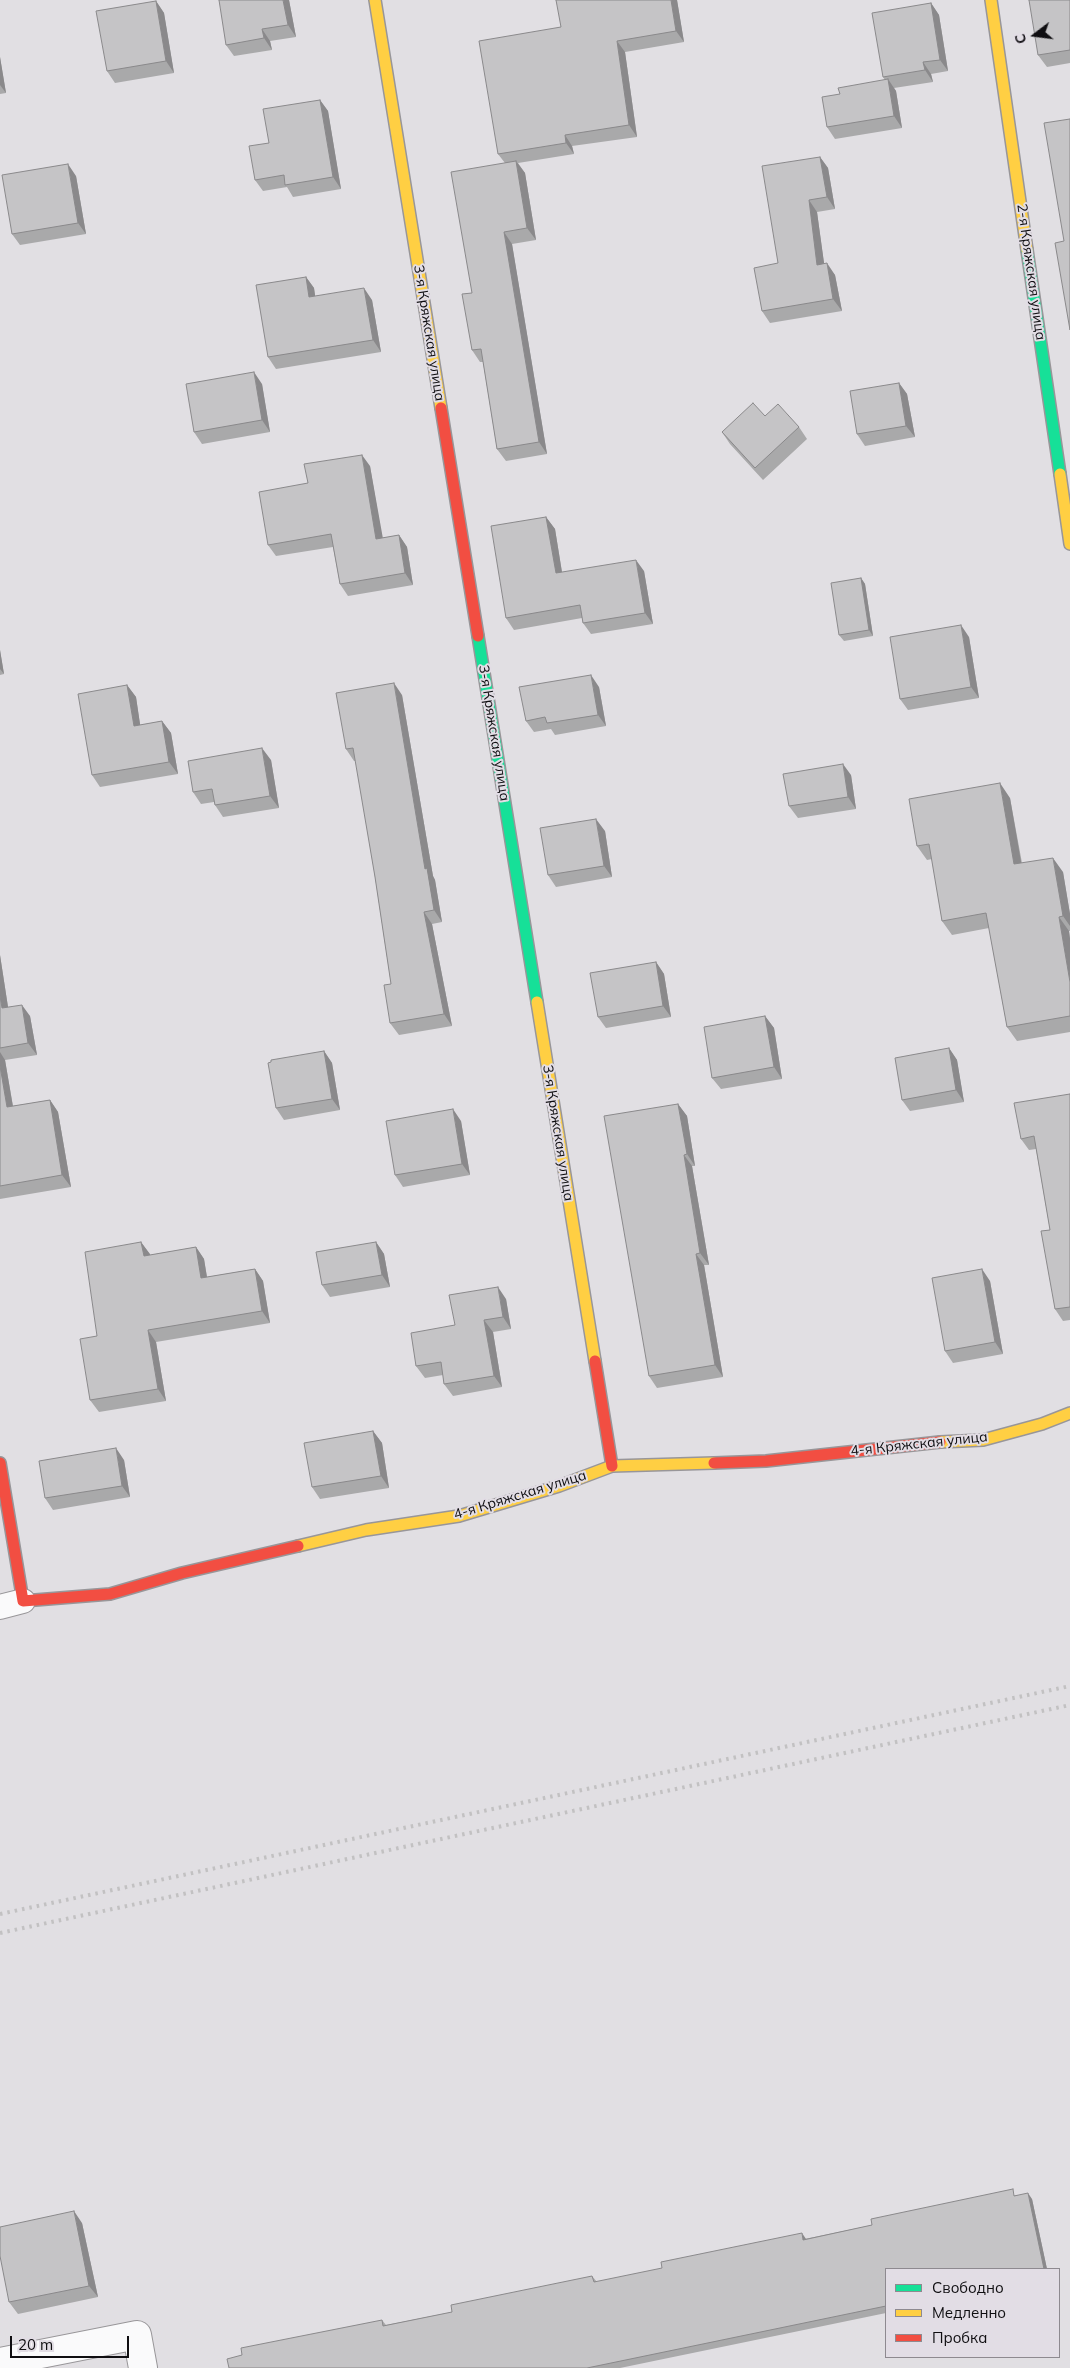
<!DOCTYPE html>
<html>
<head>
<meta charset="utf-8">
<style>
  body { margin:0 }
  #map { position:relative; width:1070px; height:2368px; overflow:hidden; background:#e1dfe3; font-family:Mulish,sans-serif }
  canvas { display:block }
  .legend { position:absolute; left:885px; top:2268px; width:175px; height:90px; box-sizing:border-box; background:#e2dde5; border:1px solid #8e8a90; margin:0; padding:6px 9px; list-style:none; font-size:15px; color:#0f0e11 }
  .legend li { display:flex; align-items:center; gap:10px; height:25px }
  .legend b { width:25px; border:1px solid #8e8a90 }
  .north { position:absolute; left:1010px; top:10px; width:50px; height:50px; -webkit-text-stroke:4px #e2dde5; paint-order:stroke; rotate:255deg; font-size:14px; font-weight:700; line-height:20px; text-align:center; color:#0f0e11 }
  .north::after { content:''; display:block; margin:auto; width:18px; height:22px; background:#0f0e11; clip-path:polygon(50% 0,100% 100%,50% 72%,0 100%) }
  .scale { position:absolute; left:10px; top:2336px; width:119px; height:22px; box-sizing:border-box; border:2px solid #0f0e11; border-top:0; padding-left:6px; font-size:15px; line-height:18px; white-space:nowrap; color:#0f0e11; -webkit-text-stroke:4px #e2dde5; paint-order:stroke }
</style>
</head>
<body>
<div id="map">
<canvas width="1070" height="2368"></canvas>
<ul class="legend">
<li><b style="height:6px;background:#16e098"></b>Свободно</li>
<li><b style="height:6px;background:#ffcf43"></b>Медленно</li>
<li><b style="height:6px;background:#f24e42"></b>Пробка</li>
</ul>
<div class="north">С</div>
<div class="scale">20 m</div>
</div>
<script>
const c = document.querySelector('canvas').getContext('2d');
c.lineJoin = 'round';
function shape(rows) {
  const path = new Path2D();
  for (const r of rows) {
    path.moveTo(r[0], r[1]);
    for (let i = 2; i < r.length; i += 2) path.lineTo(r[i], r[i + 1]);
  }
  return path;
}
function trace(path, color, width, dash) {
  c.strokeStyle = color;
  c.lineWidth = width;
  c.lineCap = dash ? 'butt' : 'round';
  c.setLineDash(dash || []);
  c.stroke(path);
}
function fillPath(path, color) {
  c.fillStyle = color;
  c.fill(path, 'evenodd');
}
function label(font, color, halo, rows, align = 'center') {
  c.font = font + ' Mulish,sans-serif';
  c.lineWidth = 4;
  c.setLineDash([]);
  c.textBaseline = 'middle';
  c.strokeStyle = halo;
  c.fillStyle = color;
  for (const [text, x, y, turn = 0] of rows) {
    c.save();
    c.translate(x, y);
    c.rotate((+turn || 0) * Math.PI / 180);
    c.textAlign = isNaN(turn) ? turn : align;
    if (halo) c.strokeText(text, 0, 0);
    c.fillText(text, 0, 0);
    c.restore();
  }
}
const lane = shape([
  [0,1607,23,1601]
]);
const street = shape([
  [0,2362,137,2335,143,2368]
]);
const fast = shape([
  [1027,250,1060,474],
  [478,636,537,1002]
]);
const slow = shape([
  [375,0,441,408],
  [991,0,1027,250],
  [1060,474,1070,544],
  [537,1002,595,1361],
  [940,1442,983,1440,1042,1424,1070,1413],
  [298,1546,366,1530,459,1516,559,1486,612,1466,714,1463]
]);
const jam = shape([
  [441,408,478,636],
  [595,1361,612,1466],
  [0,1463,23,1601,110,1594,182,1573,298,1546],
  [714,1463,766,1461,940,1442]
]);
trace(lane, '#989699', 26);
trace(street, '#989699', 30);
trace(fast, '#989699', 14);
trace(slow, '#989699', 14);
trace(jam, '#989699', 14);
trace(lane, '#fafafb', 24);
trace(street, '#fafafb', 28);
trace(fast, '#16e098', 11);
trace(slow, '#ffcf43', 11);
trace(jam, '#f24e42', 11);
trace(shape([
  [0,1914,1070,1686],
  [0,1933,1070,1705]
]), '#c2c1c2', 4, [2.5, 5]);
fillPath(shape([
  [289,0,296,37,270,41,272,50,234,56,226,45],
  [677,0,684,42,625,52,637,137,572,146,574,154,518,163,525,173,536,240,512,244,547,454,506,461,497,449,483,362,480,362,472,350,472,293,505,163,498,154,561,27],
  [1070,0,1070,63,1047,67,1038,55],
  [156,1,164,13,174,73,115,83,107,71],
  [931,3,939,15,948,71,931,74,933,82,894,88,896,91,902,128,835,139,827,127,840,94,885,80,883,77],
  [0,57,6,93,0,94],
  [320,100,328,111,341,189,293,197,287,187,263,191,255,180,269,143],
  [820,157,828,168,835,209,817,212,824,264,835,275,842,311,770,323,762,311],
  [76,176,86,234,20,245,12,234],
  [306,277,314,288,315,296,372,300,381,352,276,369,268,357],
  [899,383,907,394,915,437,865,446,857,434],
  [262,384,270,432,202,444,194,432],
  [765,416,799,427,807,439,763,480,730,444,722,432],
  [370,466,382,538,399,535,407,547,413,585,348,596,340,584,333,547,276,556,268,545,308,483],
  [546,517,555,529,562,572,644,571,653,624,591,634,583,623,582,618,514,630,506,618],
  [861,578,865,584,873,636,844,641,839,635],
  [969,637,979,698,908,710,900,699],
  [0,650,4,674,0,675],
  [127,685,136,697,140,725,162,721,171,733,178,774,100,787,92,775],
  [599,687,606,726,555,735,551,729,534,732,526,721],
  [402,695,433,876,435,880,442,922,432,924,452,1026,399,1035,390,1023,391,984,375,877,356,761,354,761,346,749],
  [271,760,279,808,223,817,215,805,214,802,201,804,193,792],
  [851,775,856,809,798,818,789,806],
  [1010,798,1022,863,1063,872,1070,914,1070,931,1069,931,1070,939,1070,1032,1017,1041,1007,1027,989,928,952,935,942,921,932,859,927,860,917,846],
  [605,831,612,877,556,887,548,875],
  [0,955,8,1007,30,1016,37,1055,5,1060,13,1106,50,1100,58,1112,71,1187,0,1199],
  [656,962,664,974,671,1017,606,1028,598,1017],
  [765,1016,774,1028,782,1079,721,1089,712,1078],
  [949,1048,957,1060,964,1102,910,1111,902,1100],
  [324,1051,332,1063,340,1110,284,1120,276,1108],
  [1070,1094,1070,1320,1063,1321,1055,1309,1050,1230,1036,1149,1029,1150,1021,1139],
  [678,1104,687,1116,695,1166,692,1166,709,1265,704,1265,723,1377,657,1388,649,1376],
  [461,1121,470,1175,403,1187,395,1175],
  [141,1242,150,1255,196,1247,204,1259,207,1277,255,1269,263,1281,270,1323,156,1342,166,1401,99,1412,90,1400,97,1336],
  [376,1242,384,1254,390,1287,330,1297,322,1285],
  [990,1281,1003,1354,953,1363,945,1351],
  [506,1299,511,1329,493,1332,502,1387,453,1396,444,1384,443,1375,425,1378,416,1366,455,1325],
  [373,1431,382,1443,389,1488,320,1499,312,1487],
  [124,1460,130,1497,53,1510,45,1498],
  [1017,2195,1032,2199,1047,2269,886,2269,886,2313,620,2368,229,2368,382,2320,386,2325,452,2312,592,2276,597,2282],
  [82,2223,98,2297,18,2314,9,2302]
]), '#a9a9aa');
fillPath(shape([
  [283,0,289,0,296,37,288,25],
  [671,0,677,0,684,42,676,31],
  [156,1,164,13,174,73,166,61],
  [931,3,939,15,948,71,940,60],
  [262,29,270,41,272,50,264,38],
  [617,41,625,52,637,137,629,125],
  [0,57,6,93,0,85],
  [923,62,931,74,933,82,925,70],
  [888,79,896,91,902,128,894,116],
  [320,100,328,111,341,189,333,177],
  [565,135,572,146,574,154,566,143],
  [820,157,828,168,835,209,827,197],
  [516,161,525,173,536,240,527,228],
  [68,164,76,176,86,234,78,223],
  [809,200,817,212,826,277,817,265],
  [504,232,512,244,547,454,539,442],
  [827,263,835,275,842,311,833,299],
  [306,277,314,288,317,309,309,297],
  [364,288,372,300,381,352,373,340],
  [254,372,262,384,270,432,262,420],
  [899,383,907,394,915,437,906,426],
  [362,455,370,466,385,550,376,539],
  [546,517,555,529,564,585,556,573],
  [399,535,407,547,413,585,405,573],
  [636,560,644,571,653,624,645,613],
  [861,578,865,584,873,636,869,630],
  [961,625,969,637,979,698,971,687],
  [0,650,4,674,0,669],
  [591,675,599,687,606,726,598,715],
  [394,683,402,695,433,876,435,880,442,922,434,910,425,869],
  [127,685,136,697,142,737,134,726],
  [162,721,171,733,178,774,169,762],
  [262,748,271,760,279,808,270,796],
  [843,764,851,775,856,809,848,797],
  [1000,783,1010,798,1024,879,1014,864],
  [596,819,605,831,612,877,604,866],
  [1053,858,1063,872,1070,914,1070,926,1063,916],
  [424,912,432,924,452,1026,444,1014],
  [1059,917,1069,931,1070,939,1070,982],
  [0,955,10,1020,2,1008,0,996],
  [656,962,664,974,671,1017,663,1006],
  [22,1005,30,1016,37,1055,28,1043],
  [765,1016,774,1028,782,1079,774,1067],
  [949,1048,957,1060,964,1102,956,1090],
  [324,1051,332,1063,340,1110,332,1099],
  [0,1052,5,1060,15,1119,7,1107,0,1066],
  [50,1100,58,1112,71,1187,62,1175],
  [678,1104,687,1116,695,1166,687,1154],
  [453,1109,461,1121,470,1175,462,1164],
  [684,1155,692,1166,709,1265,700,1253],
  [141,1242,150,1254,152,1268,144,1256],
  [376,1242,384,1254,390,1287,382,1275],
  [196,1247,204,1259,209,1290,201,1278],
  [696,1254,704,1265,723,1377,715,1365],
  [255,1269,263,1281,270,1323,262,1311],
  [982,1269,990,1281,1003,1354,995,1342],
  [498,1287,506,1299,511,1329,503,1317],
  [484,1320,493,1332,502,1387,494,1376],
  [148,1330,156,1342,166,1401,158,1389],
  [373,1431,382,1443,389,1488,381,1476],
  [116,1448,124,1460,130,1497,122,1486],
  [1028,2193,1032,2199,1047,2269,1044,2269],
  [74,2211,82,2223,98,2297,89,2286],
  [802,2233,806,2239,807,2246,803,2240]
]), '#8a898b');
const building = shape([
  [219,0,283,0,288,25,262,29,264,38,226,45,219,0],
  [556,0,671,0,676,31,617,41,629,125,565,135,566,143,498,154,479,41,561,27,556,0],
  [1029,0,1070,0,1070,50,1038,55,1029,0],
  [156,1,166,61,107,71,96,11,156,1],
  [931,3,940,60,923,62,925,70,883,77,872,13,931,3],
  [888,79,894,116,827,127,822,97,840,94,838,88,888,79],
  [320,100,333,177,285,185,284,175,255,180,249,146,269,143,263,109,320,100],
  [1070,119,1070,330,1055,243,1064,241,1044,123,1070,119],
  [820,157,827,197,809,200,817,265,827,263,833,299,762,311,754,268,778,263,762,166,820,157],
  [516,161,527,228,504,232,539,442,497,449,481,349,472,350,462,294,472,293,451,172,516,161],
  [68,164,78,223,12,234,2,175,68,164],
  [306,277,309,297,364,288,373,340,268,357,256,285,306,277],
  [254,372,262,420,194,432,186,384,254,372],
  [899,383,906,426,857,434,850,391,899,383],
  [753,403,765,416,778,404,799,427,755,468,722,432,753,403],
  [362,455,376,539,399,535,405,573,340,584,331,534,268,545,259,492,308,483,304,464,362,455],
  [546,517,556,573,636,560,645,613,583,623,580,605,506,618,491,526,546,517],
  [861,578,869,630,839,635,831,583,861,578],
  [961,625,971,687,900,699,890,637,961,625],
  [591,675,598,715,547,723,545,717,526,721,519,687,591,675],
  [394,683,425,869,427,868,434,910,424,912,444,1014,390,1023,384,985,391,984,375,877,353,748,346,749,336,693,394,683],
  [127,685,134,726,162,721,169,762,92,775,78,694,127,685],
  [262,748,270,796,215,805,212,789,193,792,188,761,262,748],
  [843,764,848,797,789,806,783,774,843,764],
  [1000,783,1014,864,1053,858,1063,916,1059,917,1070,982,1070,1016,1007,1027,986,913,942,921,929,844,917,846,909,799,1000,783],
  [596,819,604,866,548,875,540,828,596,819],
  [656,962,663,1006,598,1017,590,973,656,962],
  [0,996,2,1008,22,1005,28,1043,0,1048,0,996],
  [765,1016,774,1067,712,1078,704,1027,765,1016],
  [949,1048,956,1090,902,1100,895,1058,949,1048],
  [324,1051,332,1099,276,1108,268,1063,271,1062,271,1060,324,1051],
  [0,1066,7,1107,50,1100,62,1175,0,1186,0,1066],
  [1070,1094,1070,1307,1055,1309,1041,1231,1050,1230,1034,1136,1021,1139,1014,1103,1070,1094],
  [678,1104,687,1154,684,1155,700,1253,696,1254,715,1365,649,1376,604,1116,678,1104],
  [453,1109,462,1164,395,1175,386,1121,453,1109],
  [141,1242,144,1256,196,1247,201,1278,255,1269,262,1311,148,1330,158,1389,90,1400,80,1339,97,1336,85,1252,141,1242],
  [376,1242,382,1275,322,1285,316,1252,376,1242],
  [982,1269,995,1342,945,1351,932,1278,982,1269],
  [498,1287,503,1317,484,1320,494,1376,444,1384,441,1362,416,1366,411,1333,455,1325,449,1295,498,1287],
  [373,1431,381,1476,312,1487,304,1443,373,1431],
  [116,1448,122,1486,45,1498,39,1461,116,1448],
  [1013,2189,1014,2196,1028,2193,1044,2269,886,2269,886,2306,587,2368,229,2368,227,2359,242,2355,241,2348,382,2320,383,2326,452,2312,451,2305,592,2276,594,2282,662,2268,661,2262,802,2233,803,2240,872,2225,871,2219,1013,2189],
  [74,2211,89,2286,9,2302,0,2256,0,2227,74,2211]
]);
fillPath(building, '#c5c4c6');
trace(building, '#8a898b', 1);
label('14px', '#0f0e11', '#e2dde5', [
  ["2-я Кряжская улица",1031,272,82],
  ["3-я Кряжская улица",429,333,81],
  ["3-я Кряжская улица",494,733,81],
  ["3-я Кряжская улица",558,1133,81],
  ["4-я Кряжская улица",919,1444,-6],
  ["4-я Кряжская улица",520,1495,-17]
]);
</script>
</body>
</html>
